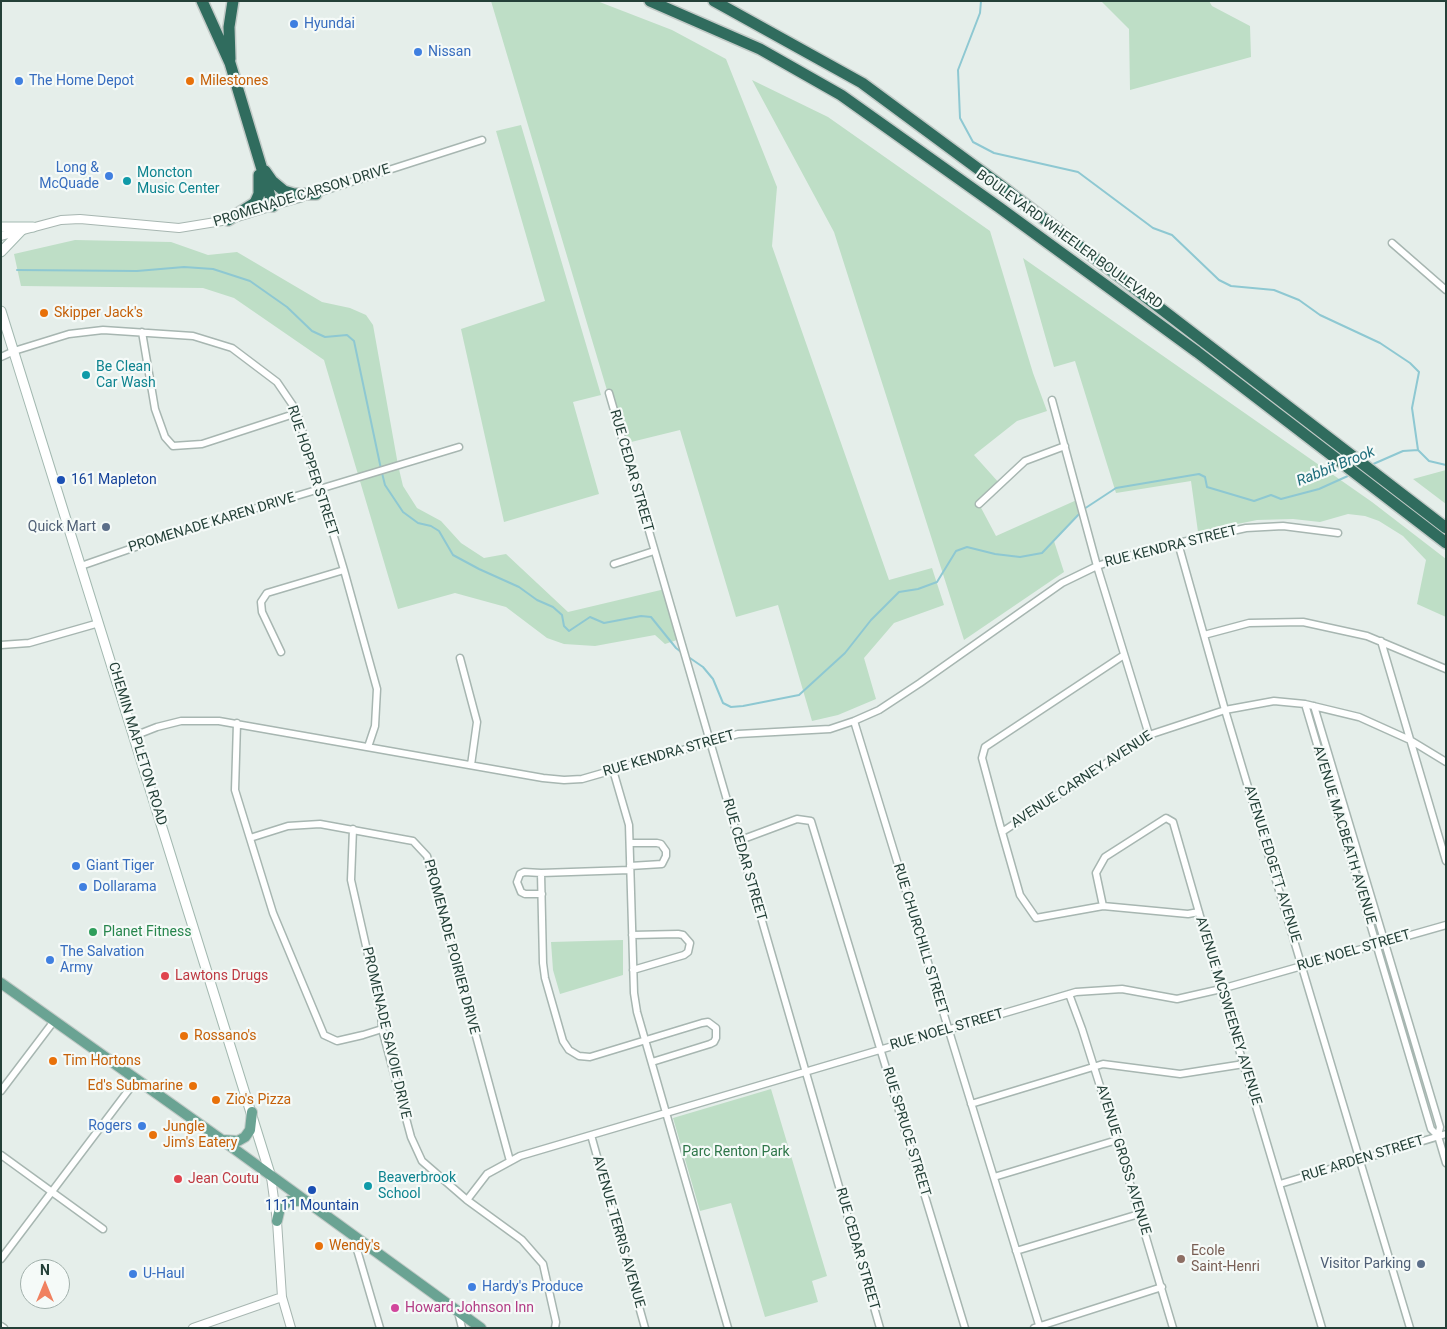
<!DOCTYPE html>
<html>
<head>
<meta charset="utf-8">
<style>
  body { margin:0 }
  #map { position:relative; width:1447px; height:1329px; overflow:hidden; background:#e5eeea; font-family:Roboto,sans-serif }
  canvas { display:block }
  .frame { position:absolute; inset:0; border:2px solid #244038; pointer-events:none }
  .north { position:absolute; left:20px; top:1259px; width:50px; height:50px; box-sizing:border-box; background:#f5faf8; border:1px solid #a1b0ab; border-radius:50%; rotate:0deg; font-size:14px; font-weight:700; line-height:20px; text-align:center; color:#244038 }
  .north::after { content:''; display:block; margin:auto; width:18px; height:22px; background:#f08160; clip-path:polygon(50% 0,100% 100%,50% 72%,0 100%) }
</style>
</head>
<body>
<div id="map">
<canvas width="1447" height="1329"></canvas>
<div class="frame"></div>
<div class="north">N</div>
</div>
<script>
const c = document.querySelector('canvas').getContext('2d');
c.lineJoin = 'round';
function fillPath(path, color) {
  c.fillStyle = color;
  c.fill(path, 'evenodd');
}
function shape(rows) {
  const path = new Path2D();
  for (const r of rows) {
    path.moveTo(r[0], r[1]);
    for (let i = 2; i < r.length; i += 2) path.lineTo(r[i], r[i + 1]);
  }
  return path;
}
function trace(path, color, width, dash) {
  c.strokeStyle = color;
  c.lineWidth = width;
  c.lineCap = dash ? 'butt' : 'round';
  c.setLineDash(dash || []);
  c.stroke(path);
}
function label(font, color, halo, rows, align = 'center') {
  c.font = font + ' Roboto,sans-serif';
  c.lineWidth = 4.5;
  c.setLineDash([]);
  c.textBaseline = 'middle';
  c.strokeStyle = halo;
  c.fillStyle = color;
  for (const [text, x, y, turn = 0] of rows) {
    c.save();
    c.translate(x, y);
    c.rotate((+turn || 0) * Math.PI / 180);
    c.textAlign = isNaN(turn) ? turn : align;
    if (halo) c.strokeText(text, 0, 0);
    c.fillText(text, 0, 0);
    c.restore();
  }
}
fillPath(shape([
  [491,1,597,1,672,30,726,59,777,187,772,246,889,580,932,568,944,605,894,623,864,658,876,699,838,715,812,721,778,605,736,617,680,430,623,444],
  [1101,1,1209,1,1212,6,1250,26,1251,57,1130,90,1129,29],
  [752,80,828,117,990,231,1033,373,1047,411,1017,421,974,455,1000,484,979,504,996,536,1079,499,1082,511,1054,541,1064,572,964,640,834,232],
  [521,125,601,395,573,402,599,494,504,522,461,329,545,301,496,131],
  [75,240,171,242,208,255,237,252,322,302,350,308,366,315,373,325,398,465,403,486,417,508,441,521,461,543,484,558,506,554,568,612,665,589,680,639,665,644,655,635,595,646,564,644,547,638,506,607,455,593,398,609,324,360,234,298,203,288,21,286,14,254],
  [1023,258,1372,502,1446,559,1446,617,1417,604,1426,560,1403,536,1379,521,1365,516,1348,514,1320,522,1293,519,1257,520,1198,532,1191,481,1116,493,1075,361,1054,367],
  [1446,470,1446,504,1413,479],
  [623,940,623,975,560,994,553,970,551,942],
  [771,1089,827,1276,812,1281,818,1302,765,1317,731,1203,700,1211,673,1118]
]), '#bedec6');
trace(shape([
  [981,1,980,13,958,70,960,118,973,142,994,153,1078,172,1153,228,1172,235,1219,280,1231,286,1274,290,1299,300,1320,315,1380,343,1410,363,1419,372,1412,408,1418,450,1429,461,1446,465],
  [17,270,137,271,184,267,213,269,250,281,287,307,312,331,325,337,347,335,354,341,381,469],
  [1371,465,1403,451,1418,450],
  [382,473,385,485,403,512,418,523,431,526,439,531,453,555,479,569,519,587,537,600,553,607,562,615,564,626,569,631,590,617,604,623,641,616,651,617,676,648,681,652],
  [1084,509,1116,488,1199,474,1205,477,1207,487,1254,501,1271,495,1281,499,1319,489,1350,475],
  [687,656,703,667,713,679,723,703,731,707,743,706,799,695,845,653,871,620,899,592,918,589,937,582,956,551,967,547,995,554,1020,557,1042,553,1081,512]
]), '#8ec8d2', 2);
const minor = shape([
  [314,194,482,140],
  [273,206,302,198],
  [1392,243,1446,290],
  [142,332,155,409,165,437,173,446,202,444,297,413],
  [1,357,14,351,69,334,103,330,193,336,232,348,277,382,294,407,297,413,344,570,377,689,375,726,368,747],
  [609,393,880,1328],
  [1052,400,1097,566,1149,735],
  [979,504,1025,461,1065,446],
  [1178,543,1225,710,1410,1328],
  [614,564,654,551],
  [81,566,190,528,459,447],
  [1204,635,1249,623,1303,622,1367,636,1446,669],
  [1381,641,1446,861],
  [1,645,29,643,99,623],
  [281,652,262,612,261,602,267,593,344,570],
  [1124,655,985,747,982,758,1000,825,1020,895,1036,918,1103,906,1188,914,1199,912],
  [460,658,477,722,471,765],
  [1305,704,1431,1129,1438,1136],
  [1314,706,1440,1127,1438,1136,1446,1163],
  [854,721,1040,1328],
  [237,723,235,790,273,913,324,1035,337,1041,363,1035,382,1029],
  [134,736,157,727,181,721,219,721,543,778,564,780,582,779,738,734,830,729,854,721,879,710,920,683,1062,583,1097,566,1138,553,1178,543,1246,528,1283,526,1338,533],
  [613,770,629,825,634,993,637,1012,728,1328],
  [353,829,351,880,381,1012,382,1029,411,1137,422,1161,467,1200,522,1240,543,1264,556,1322,555,1328],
  [1002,832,1149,735,1225,710,1274,701,1305,704,1359,717,1410,740,1446,762],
  [250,838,288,826,320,824,413,841,427,856,510,1161],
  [738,841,797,819,811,821,965,1328],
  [630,843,657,843,661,844,666,851,666,856,662,864,630,866],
  [630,870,541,873,543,963,545,978,563,1041,569,1050,579,1056,590,1057,702,1023,708,1022,716,1028,716,1038,714,1042,710,1044,652,1062],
  [541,873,524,872,520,874,517,882,521,892,525,894,542,894],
  [1103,906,1096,873,1105,857,1166,818,1173,822,1221,989,1322,1328],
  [632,935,678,934,683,935,690,943,688,952,684,955,633,970],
  [1069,994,1082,1029,1117,1140,1173,1328],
  [1,1091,54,1021],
  [971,1104,1103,1064,1180,1074,1244,1064],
  [591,1135,645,1328],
  [1,1155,103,1229],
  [994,1177,1117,1140],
  [1280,1184,1446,1134],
  [467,1200,487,1174,520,1156,1076,992,1122,989,1177,999,1221,989,1446,925],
  [353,1236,380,1328],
  [1016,1251,1139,1214],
  [1,1259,137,1079],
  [458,1312,462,1328],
  [1,1326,4,1328],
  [1034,1328,1162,1287]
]);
const tertiary = shape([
  [1,236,61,220,80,219,179,228,228,220,273,206],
  [271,1177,277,1221,282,1297,291,1328],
  [193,1328,282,1297]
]);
const secondary = shape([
  [1,227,33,227],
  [1,252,22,230],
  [1,311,271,1177]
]);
const primary = shape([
  [1,983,222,1140,481,1328],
  [222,1140,238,1141,245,1137,250,1130,252,1112],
  [277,1221,280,1208,289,1201,305,1201]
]);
const motorway = shape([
  [202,1,230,63,273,206],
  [650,1,760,49,841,95,1000,208,1197,352,1446,543],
  [714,1,862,83,1000,185,1446,528],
  [230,59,229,27,233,1],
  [265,171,272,181,284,191,294,194,316,194],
  [228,220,255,203,259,194,259,175]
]);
trace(minor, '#a7b6b1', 9);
trace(tertiary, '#a7b6b1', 10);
trace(secondary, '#a3b9b1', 11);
trace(primary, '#c2cac7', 12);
trace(motorway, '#c2cac7', 14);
trace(minor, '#fff', 6);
trace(tertiary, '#fff', 8);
trace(secondary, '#fff', 9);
trace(primary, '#6aa393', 10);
trace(motorway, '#306c5e', 11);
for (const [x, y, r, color] of [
  [294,24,5,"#3f7fe0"],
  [418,52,5,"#3f7fe0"],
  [19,81,5,"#3f7fe0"],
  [190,81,5,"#e8710a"],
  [109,176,5,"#3f7fe0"],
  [127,181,5,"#0f9aa8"],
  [44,313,5,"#e8710a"],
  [86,375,5,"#0f9aa8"],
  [61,480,5,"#1a4fb4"],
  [106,527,5,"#5c6f8a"],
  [76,866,5,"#3f7fe0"],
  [83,887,5,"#3f7fe0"],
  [93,932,5,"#2e9e5b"],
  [50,960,5,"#3f7fe0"],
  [165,976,5,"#e0444e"],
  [184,1036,5,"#e8710a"],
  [53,1061,5,"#e8710a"],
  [193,1086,5,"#e8710a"],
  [216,1100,5,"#e8710a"],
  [142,1126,5,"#3f7fe0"],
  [153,1135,5,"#e8710a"],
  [178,1179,5,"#e0444e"],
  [368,1186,5,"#0f9aa8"],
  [312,1190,5,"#1a4fb4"],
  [319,1246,5,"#e8710a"],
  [1181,1259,5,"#8d6e63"],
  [1421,1264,5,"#5c6f8a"],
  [133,1274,5,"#3f7fe0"],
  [472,1287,5,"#3f7fe0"],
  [395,1308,5,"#d1479c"]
]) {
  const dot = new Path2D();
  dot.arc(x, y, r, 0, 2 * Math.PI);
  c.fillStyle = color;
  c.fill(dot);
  trace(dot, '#f5faf8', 2);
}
label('14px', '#366cbe', '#f5faf8', [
  ["Hyundai",304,24],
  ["Nissan",428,52],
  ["The Home Depot",29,81],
  ["Long &",99,168,"right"],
  ["McQuade",99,184,"right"],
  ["Giant Tiger",86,866],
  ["Dollarama",93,887],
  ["The Salvation",60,952],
  ["Army",60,968],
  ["Rogers",132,1126,"right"],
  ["U-Haul",143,1274],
  ["Hardy's Produce",482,1287]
], 'left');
label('14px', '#c56008', '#f5faf8', [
  ["Milestones",200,81],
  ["Skipper Jack's",54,313],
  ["Rossano's",194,1036],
  ["Tim Hortons",63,1061],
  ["Ed's Submarine",183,1086,"right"],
  ["Zio's Pizza",226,1100],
  ["Jungle",163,1127],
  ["Jim's Eatery",163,1143],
  ["Wendy's",329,1246]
], 'left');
label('14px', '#0d838f', '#f5faf8', [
  ["Moncton",137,173],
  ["Music Center",137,189],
  ["Be Clean",96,367],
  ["Car Wash",96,383],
  ["Beaverbrook",378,1178],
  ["School",378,1194]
], 'left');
label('14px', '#244038', '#f5faf8', [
  ["PROMENADE CARSON DRIVE",302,196,-17],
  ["BOULEVARD WHEELER BOULEVARD",1069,240,36],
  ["RUE HOPPER STREET",312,471,72],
  ["RUE CEDAR STREET",631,471,74],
  ["PROMENADE KAREN DRIVE",212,523,-17],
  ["RUE KENDRA STREET",1171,547,-14],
  ["CHEMIN MAPLETON ROAD",137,744,73],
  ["RUE KENDRA STREET",669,754,-16],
  ["AVENUE CARNEY AVENUE",1082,780,-33],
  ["AVENUE MACBEATH AVENUE",1344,835,73],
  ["RUE CEDAR STREET",744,860,74],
  ["AVENUE EDGETT AVENUE",1272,864,73],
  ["RUE CHURCHILL STREET",920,939,73],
  ["PROMENADE POIRIER DRIVE",451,947,75],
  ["RUE NOEL STREET",1354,951,-16],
  ["AVENUE MCSWEENEY AVENUE",1228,1011,73],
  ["RUE NOEL STREET",947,1030,-16],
  ["PROMENADE SAVOIE DRIVE",386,1033,77],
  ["RUE SPRUCE STREET",906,1132,73],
  ["RUE ARDEN STREET",1363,1159,-17],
  ["AVENUE GROSS AVENUE",1123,1160,73],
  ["AVENUE TERRIS AVENUE",618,1232,74],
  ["RUE CEDAR STREET",857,1249,74]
]);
label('14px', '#164399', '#f5faf8', [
  ["161 Mapleton",71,480],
  ["1111 Mountain",312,1206,"center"]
], 'left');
label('14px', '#4e5e75', '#f5faf8', [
  ["Quick Mart",96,527],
  ["Visitor Parking",1411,1264]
], 'right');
label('14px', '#27864d', '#f5faf8', [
  ["Planet Fitness",103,932]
], 'left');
label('14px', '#be3a42', '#f5faf8', [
  ["Lawtons Drugs",175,976],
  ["Jean Coutu",188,1179]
], 'left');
label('14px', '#2e7649', '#f5faf8', [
  ["Parc Renton Park",736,1152]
]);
label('14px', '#785e54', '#f5faf8', [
  ["Ecole",1191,1251],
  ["Saint-Henri",1191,1267]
], 'left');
label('14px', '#b23c85', '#f5faf8', [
  ["Howard Johnson Inn",405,1308]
], 'left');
label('italic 15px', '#1e6d7b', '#f5faf8', [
  ["Rabbit Brook",1336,467,-22]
]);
</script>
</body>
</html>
